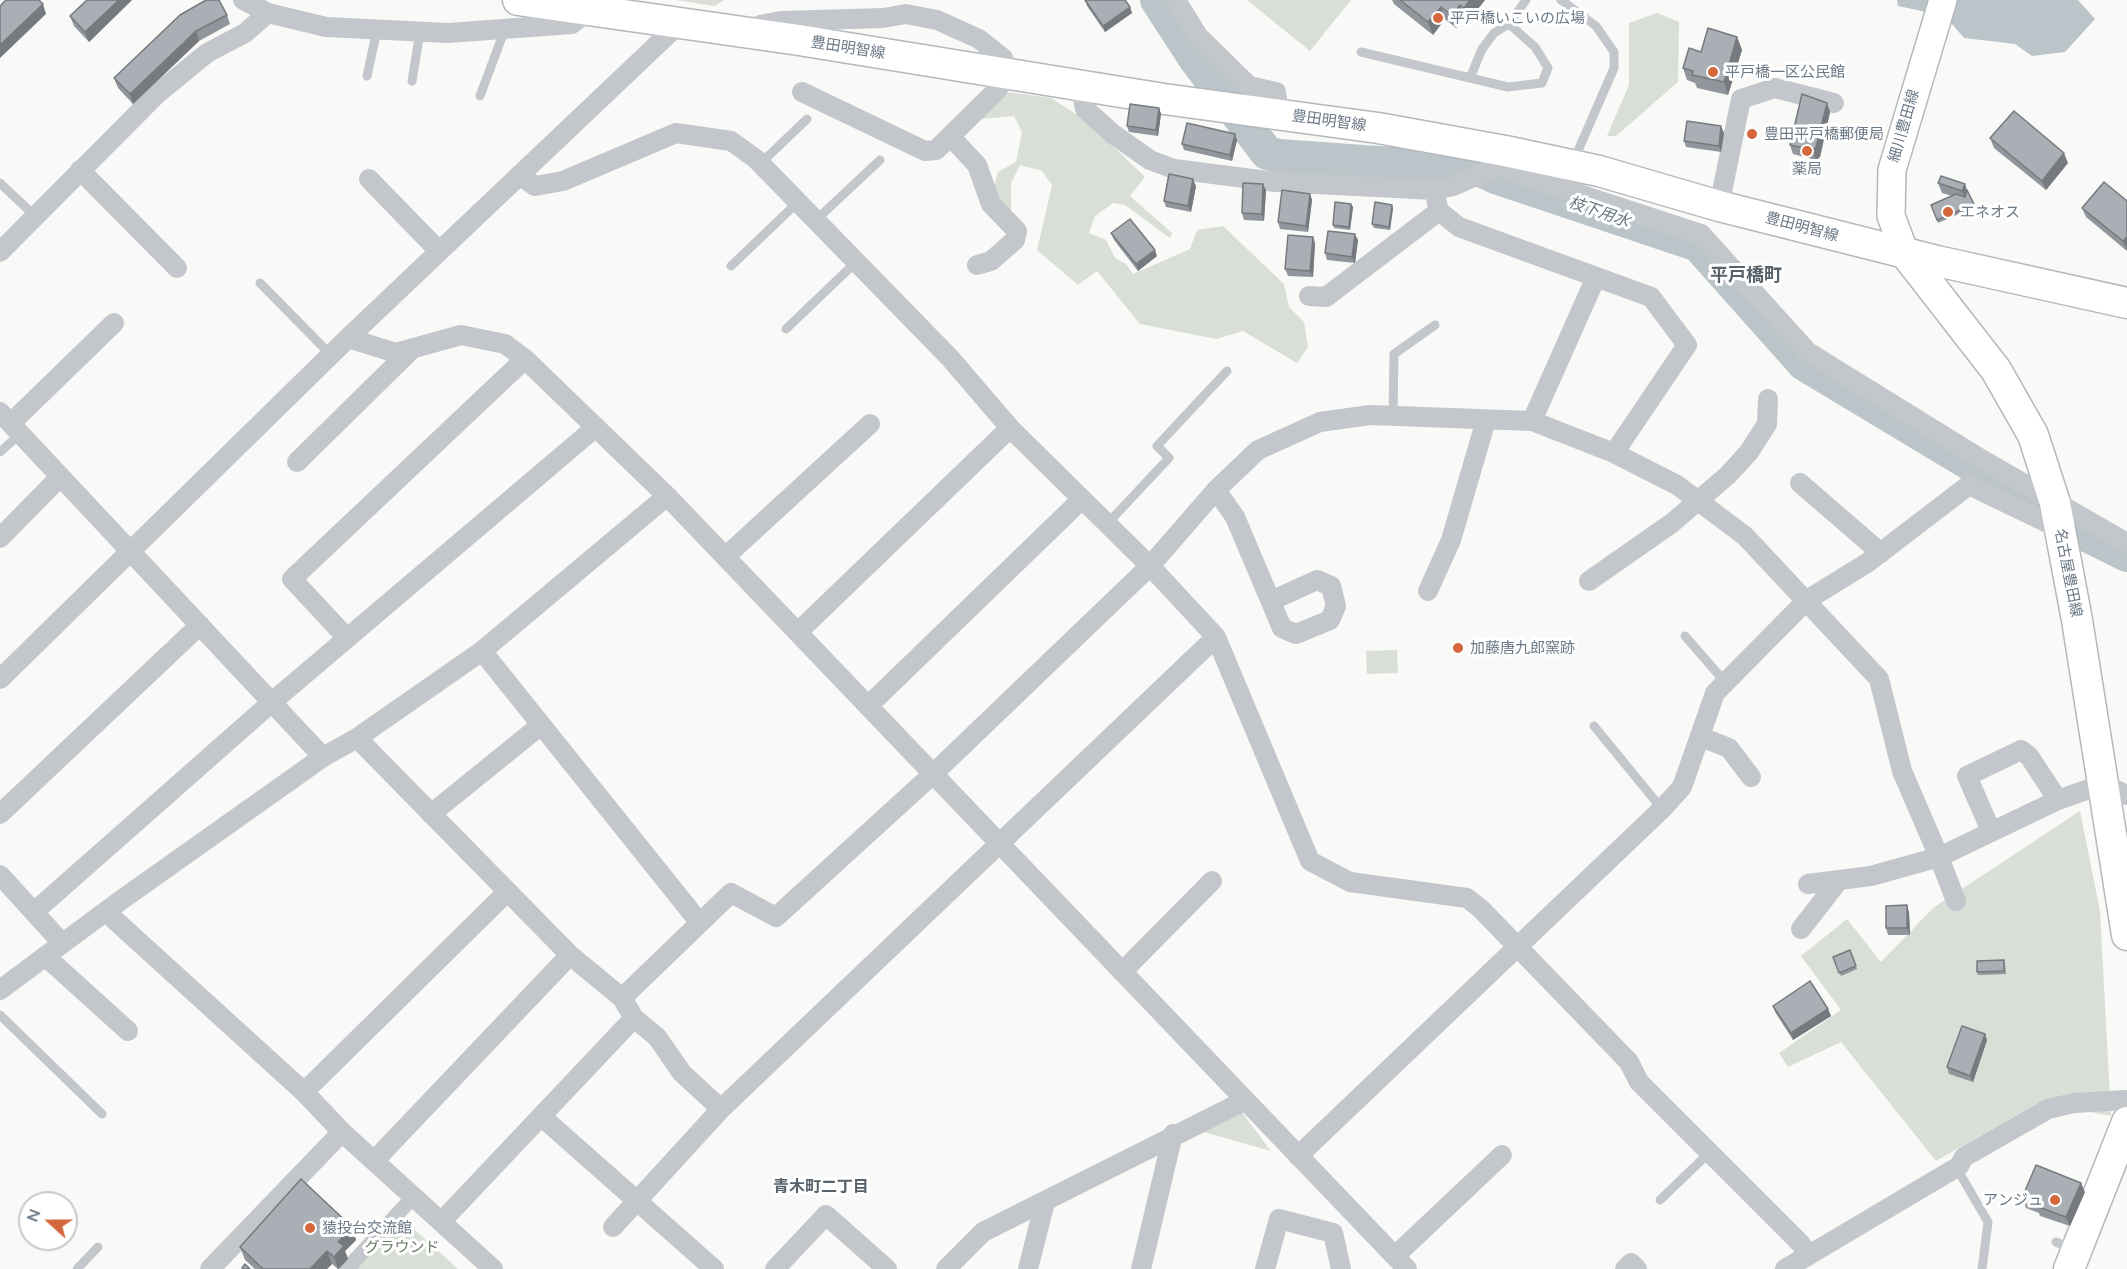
<!DOCTYPE html>
<html>
<head>
<meta charset="utf-8">
<style>
  body { margin:0 }
  #map { position:relative; width:2127px; height:1269px; overflow:hidden; background:#f9f9f7; font-family:Mulish,sans-serif }
  canvas { display:block }
  .north { position:absolute; left:18px; top:1191px; width:60px; height:60px; box-sizing:border-box; background:#fff; border:2px solid #c4c9ce; border-radius:50%; rotate:291deg; font-size:16px; font-weight:700; line-height:24px; text-align:center; color:#6b7885 }
  .north::after { content:''; display:block; margin:auto; width:21px; height:27px; background:#d4673c; clip-path:polygon(50% 0,100% 100%,50% 72%,0 100%) }
</style>
</head>
<body>
<div id="map">
<canvas width="2127" height="1269"></canvas>
<div class="north">N</div>
</div>
<script>
const c = document.querySelector('canvas').getContext('2d');
c.lineJoin = 'round';
function fillPath(path, color) {
  c.fillStyle = color;
  c.fill(path, 'evenodd');
}
function shape(rows) {
  const path = new Path2D();
  for (const r of rows) {
    path.moveTo(r[0], r[1]);
    for (let i = 2; i < r.length; i += 2) path.lineTo(r[i], r[i + 1]);
  }
  return path;
}
function trace(path, color, width, dash) {
  c.strokeStyle = color;
  c.lineWidth = width;
  c.lineCap = dash ? 'butt' : 'round';
  c.setLineDash(dash || []);
  c.stroke(path);
}
function label(font, color, halo, rows, align = 'center') {
  c.font = font + ' Mulish,"Noto Sans JP",sans-serif';
  c.lineWidth = 6;
  c.setLineDash([]);
  c.textBaseline = 'middle';
  c.strokeStyle = halo;
  c.fillStyle = color;
  for (const [text, x, y, turn = 0] of rows) {
    c.save();
    c.translate(x, y);
    c.rotate((+turn || 0) * Math.PI / 180);
    c.textAlign = isNaN(turn) ? turn : align;
    if (halo) c.strokeText(text, 0, 0);
    c.fillText(text, 0, 0);
    c.restore();
  }
}
fillPath(shape([
  [676,0,724,0,714,6],
  [1247,0,1351,0,1310,51],
  [1657,13,1679,22,1678,82,1616,136,1607,136,1629,85,1629,23],
  [1000,91,1051,98,1087,121,1145,177,1130,196,1172,233,1170,238,1125,205,1113,203,1095,216,1089,233,1106,240,1115,258,1126,264,1133,274,1190,249,1197,230,1223,226,1284,284,1289,307,1304,322,1308,347,1297,363,1243,331,1216,339,1140,324,1097,271,1078,285,1037,250,1052,185,1042,171,1020,165,1011,183,1011,210,1003,213,992,194,998,172,1016,162,1022,132,1014,116,970,120],
  [1397,650,1398,673,1367,674,1366,651],
  [2080,811,2100,911,2111,1116,2040,1102,1936,1161,1841,1042,1788,1067,1779,1053,1841,1010,1801,956,1847,919,1881,962,1933,908],
  [1240,1110,1271,1151,1200,1131],
  [402,1218,458,1269,355,1269]
]), '#d9ded7');
fillPath(shape([
  [1897,0,2078,0,2095,19,2065,52,2032,56,2015,44,1964,38,1945,16,1898,6]
]), '#bbc4c9');
trace(shape([
  [1157,0,1196,60,1267,153,1279,156,1406,165,1468,164,1498,178,1698,245,1804,364,2032,501],
  [2089,536,2127,555]
]), '#bbc4c9', 34);
const secondary = shape([
  [1905,253,1891,216,1892,170,1943,0]
]);
const primary = shape([
  [518,0,799,40,1164,99,1378,128,1505,151,1599,171,1719,206,1937,261,2127,303],
  [1905,253,1996,370,2033,435,2055,503,2077,620,2127,935],
  [2069,1269,2127,1122]
]);
trace(secondary, '#b3b8bd', 30);
trace(primary, '#b4b8bc', 33);
trace(shape([
  [1561,0,1596,26,1614,52,1614,68,1574,160],
  [1361,52,1508,87,1542,83,1548,68,1535,47,1509,24,1526,0],
  [367,76,377,30],
  [1470,78,1482,49,1494,33,1509,24],
  [412,81,420,32],
  [480,96,505,29],
  [760,164,807,119],
  [0,183,36,217],
  [816,220,880,160],
  [731,266,798,202],
  [260,283,331,355],
  [786,329,856,262],
  [1393,416,1394,354,1435,325],
  [0,452,20,434],
  [1107,524,1169,458,1157,446,1227,371],
  [1685,636,1725,682],
  [1594,726,1662,809],
  [0,1015,102,1114],
  [1956,1167,1988,1222,1982,1269],
  [1660,1200,1710,1152],
  [2056,1242,2073,1249],
  [77,1269,98,1247]
]), '#c3c6ca', 9);
trace(shape([
  [347,1269,413,1197]
]), '#c3c6ca', 15);
trace(shape([
  [243,0,268,13,326,27,448,33,572,24,587,12],
  [1176,0,1198,36,1249,86,1276,92,1279,113],
  [753,29,760,25,781,21,883,18,906,14,937,20,979,39,1003,58,1007,73,997,90,936,150,925,151,802,92],
  [1080,85,1085,109,1113,134,1150,160,1174,169,1276,182,1434,190,1453,186,1501,165,1504,154],
  [950,136,977,165,991,204,1017,231,1015,240,991,261,977,265],
  [1501,165,1524,176,1701,234,1808,352,1981,459,2127,543],
  [80,170,177,268],
  [519,175,535,186,563,181,676,133,731,141,756,159,950,358,1010,428],
  [369,179,439,251],
  [1719,206,1741,99,1775,88,1834,103],
  [0,252,157,94,207,53,245,33,268,13],
  [1309,296,1326,297,1439,211],
  [348,338,396,353,461,335,505,344,525,359,667,496,1407,1269],
  [0,412,323,757],
  [1532,421,1596,277],
  [11,423,114,323],
  [1614,453,1677,485,1745,536,1879,679,1902,771,1939,857,2058,800,2103,784,2127,795],
  [297,462,411,350],
  [1800,483,1881,553],
  [1216,490,1235,517,1282,628,1296,634,1318,625,1330,620,1336,606,1331,586,1317,580,1271,601],
  [0,538,60,477],
  [725,557,870,424],
  [1589,581,1672,523,1728,475,1749,452,1767,424,1768,399],
  [1428,591,1451,540,1486,420],
  [798,632,1010,428,1150,566,1216,637,1310,861,1350,882,1467,898,1481,909,1629,1062,1639,1082,1800,1243,1809,1255,1785,1269],
  [347,638,292,579,525,359],
  [482,651,700,923],
  [0,679,348,338,679,24],
  [868,706,1081,500],
  [1701,737,1729,748,1751,777],
  [357,738,570,955,622,998,634,1018,657,1037,682,1073,721,1109],
  [0,814,200,625],
  [431,814,541,725],
  [1991,831,1967,776,2021,750,2029,756,2058,800],
  [0,875,62,943],
  [1808,884,1871,876,1939,857,1956,901],
  [34,912,272,702,596,427],
  [106,912,304,1092,342,1132],
  [1801,929,1839,880],
  [45,956,128,1031],
  [1122,972,1212,881],
  [0,990,117,903,323,757,357,738,482,651,667,496],
  [622,998,731,893,776,917,933,774,1150,566,1216,490,1258,450,1320,422,1370,415,1532,421,1614,453,1687,345,1651,297,1459,227,1439,211,1434,190],
  [304,1092,507,892],
  [542,1117,714,1269],
  [1298,1156,1662,809,1682,787,1715,693,1807,600,1867,563,1969,485,2060,529],
  [374,1161,570,955],
  [441,1222,634,1018],
  [613,1227,721,1109,1216,637],
  [1809,1255,1959,1166,1964,1157,2048,1109,2074,1103,2127,1100],
  [1395,1256,1502,1155],
  [210,1269,342,1132,493,1269],
  [775,1269,826,1215,887,1269],
  [946,1269,983,1232,1244,1101],
  [1028,1269,1045,1202],
  [1141,1269,1173,1134],
  [1265,1269,1279,1219,1333,1233,1341,1269],
  [1625,1269,1631,1263,1637,1269]
]), '#c3c6ca', 20);
trace(secondary, '#fff', 27);
trace(primary, '#fff', 30);
fillPath(shape([
  [87,0,132,0,89,42,74,26,70,16],
  [1085,0,1130,7,1132,13,1105,32,1087,6],
  [1392,0,1485,0,1469,20,1464,17,1456,28,1445,19,1433,35,1394,4],
  [180,15,227,15,230,24,199,41,133,104,118,88,114,78],
  [1737,37,1742,50,1728,95,1697,88,1695,83,1687,80,1683,68,1701,52],
  [1827,103,1830,112,1820,157,1816,160,1793,154,1790,145],
  [1159,108,1161,114,1158,136,1129,132,1127,126],
  [1724,133,1721,152,1686,147,1684,141],
  [1235,134,1237,140,1232,161,1184,150,1182,144],
  [1990,138,2068,163,2046,190,1994,148],
  [2104,182,2127,251,2086,217,2082,208],
  [1938,183,1967,190,1975,207,1938,223,1931,205,1952,196,1942,193],
  [1196,186,1191,212,1166,207,1164,201],
  [1266,190,1264,221,1244,220,1242,213],
  [1310,194,1312,200,1308,232,1280,229,1278,222],
  [1351,204,1353,207,1350,230,1334,228,1333,225],
  [1393,208,1390,230,1374,228,1372,224],
  [1111,233,1157,256,1138,271,1114,240],
  [1358,240,1355,263,1327,260,1325,253],
  [1315,243,1313,277,1288,276,1285,269],
  [1909,912,1910,935,1888,935,1886,928],
  [1850,950,1857,969,1841,976,1833,957],
  [2004,960,2005,963,2006,974,1978,975,1977,972],
  [1773,1006,1828,1009,1831,1016,1793,1040,1775,1012],
  [1985,1034,1987,1040,1973,1082,1949,1074,1947,1067],
  [2085,1192,2070,1226,2040,1216,2039,1213,2026,1208,2022,1198],
  [352,1227,356,1240,345,1251,348,1259,339,1269,338,1269,332,1264,327,1269,255,1269,245,1260,240,1247]
]), '#91969c');
fillPath(shape([
  [119,0,132,0,89,42,85,32],
  [1470,0,1485,0,1469,20,1464,8],
  [43,4,46,14,0,58,0,45],
  [1460,5,1464,17,1456,28,1452,15],
  [1130,7,1132,13,1105,32,1103,26],
  [1441,7,1445,19,1433,35,1428,22],
  [196,31,199,41,133,104,130,94],
  [1737,37,1742,50,1728,95,1724,82],
  [1827,103,1830,112,1820,157,1816,160,1813,150],
  [1159,108,1161,114,1158,136,1156,130],
  [1721,126,1724,133,1721,152,1719,146],
  [1235,134,1237,140,1232,161,1230,155],
  [2064,153,2068,163,2046,190,2042,181],
  [1193,179,1196,186,1191,212,1188,206],
  [1263,184,1266,190,1264,221,1262,214],
  [1965,184,1968,193,1966,200,1962,191],
  [1310,194,1312,200,1308,232,1306,226],
  [1351,204,1353,207,1350,230,1349,227],
  [1392,205,1393,208,1390,230,1389,227],
  [1355,234,1358,240,1355,263,1352,257],
  [1313,237,1315,243,1313,277,1310,271],
  [2127,237,2127,251,2123,241],
  [1155,250,1157,256,1138,271,1136,264],
  [1907,905,1909,912,1910,935,1907,928],
  [1828,1009,1831,1016,1793,1040,1791,1033],
  [1985,1034,1987,1040,1973,1082,1970,1076],
  [2081,1183,2085,1192,2070,1226,2066,1217],
  [352,1227,356,1240,345,1251,348,1259,338,1269,334,1257,338,1242],
  [327,1251,332,1264,327,1269,310,1269]
]), '#767a7f');
const building = shape([
  [6,0,39,0,43,4,0,45,0,6,6,0],
  [87,0,119,0,85,32,70,16,87,0],
  [206,0,219,0,227,15,196,31,130,94,114,78,180,15,206,0],
  [1085,0,1125,0,1130,7,1103,26,1085,0],
  [1400,0,1470,0,1464,8,1460,5,1452,15,1441,7,1428,22,1400,0],
  [1708,28,1737,37,1724,82,1692,75,1693,71,1683,68,1689,48,1701,52,1708,28],
  [1802,94,1827,103,1816,147,1813,150,1790,145,1802,94],
  [1130,104,1159,108,1156,130,1127,126,1130,104],
  [2014,111,2064,153,2042,181,1990,138,2014,111],
  [1687,121,1721,126,1719,146,1684,141,1687,121],
  [1187,123,1235,134,1230,155,1182,144,1187,123],
  [1169,174,1193,179,1188,206,1164,201,1169,174],
  [1941,176,1965,184,1962,191,1938,183,1941,176],
  [2104,182,2127,201,2127,237,2123,241,2082,208,2104,182],
  [1243,183,1263,184,1262,214,1242,213,1243,183],
  [1282,190,1310,194,1306,226,1278,222,1282,190],
  [1967,190,1974,204,1937,220,1931,205,1956,194,1965,197,1967,190],
  [1335,202,1351,204,1349,227,1333,225,1335,202],
  [1375,202,1392,205,1389,227,1372,224,1375,202],
  [1130,219,1155,250,1136,264,1111,233,1130,219],
  [1328,231,1355,234,1352,257,1325,253,1328,231],
  [1288,235,1313,237,1310,271,1285,269,1288,235],
  [1907,905,1907,928,1886,928,1886,906,1907,905],
  [1850,950,1856,966,1839,973,1833,957,1850,950],
  [2004,960,2004,971,1977,972,1977,961,2004,960],
  [1810,981,1828,1009,1791,1033,1773,1006,1810,981],
  [1962,1026,1985,1034,1970,1076,1947,1067,1962,1026],
  [2036,1165,2081,1183,2066,1217,2036,1206,2037,1204,2022,1198,2036,1165],
  [301,1179,352,1227,338,1242,344,1246,334,1257,327,1251,310,1269,263,1269,240,1247,301,1179],
  [245,1264,250,1269,243,1269,242,1268,245,1264]
]);
fillPath(building, '#a9afb5');
trace(building, '#767a7f', 1.5);
for (const [x, y, r, color] of [
  [1438,18,6,"#d4673c"],
  [1713,72,6,"#d4673c"],
  [1752,134,6,"#d4673c"],
  [1807,151,6,"#d4673c"],
  [1948,212,6,"#d4673c"],
  [1458,648,6,"#d4673c"],
  [2055,1200,6,"#d4673c"],
  [310,1228,6,"#d4673c"]
]) {
  const dot = new Path2D();
  dot.arc(x, y, r, 0, 2 * Math.PI);
  c.fillStyle = color;
  c.fill(dot);
  trace(dot, '#fff', 2);
}
label('15px', '#6b7885', '#fff', [
  ["平戸橋いこいの広場",1450,18],
  ["平戸橋一区公民館",1725,72],
  ["豊田平戸橋郵便局",1764,134],
  ["薬局",1807,169,"center"],
  ["エネオス",1960,212],
  ["加藤唐九郎窯跡",1470,648],
  ["アンジュ",2043,1200,"right"],
  ["猿投台交流館",322,1228]
], 'left');
label('15px', '#6b7885', '#fff', [
  ["豊田明智線",848,48,9],
  ["豊田明智線",1329,121,8],
  ["細川豊田線",1904,126,-74],
  ["豊田明智線",1802,227,15],
  ["名古屋豊田線",2068,573,79]
]);
label('15px', '#677865', '#fff', [
  ["グラウンド",402,1247]
]);
label('italic 16px', '#677880', '#fff', [
  ["枝下用水",1599,212,19]
]);
label('bold 16px', '#58626b', '#fff', [
  ["青木町二丁目",821,1187]
]);
label('bold 18px', '#58626b', '#fff', [
  ["平戸橋町",1746,276]
]);
</script>
</body>
</html>
